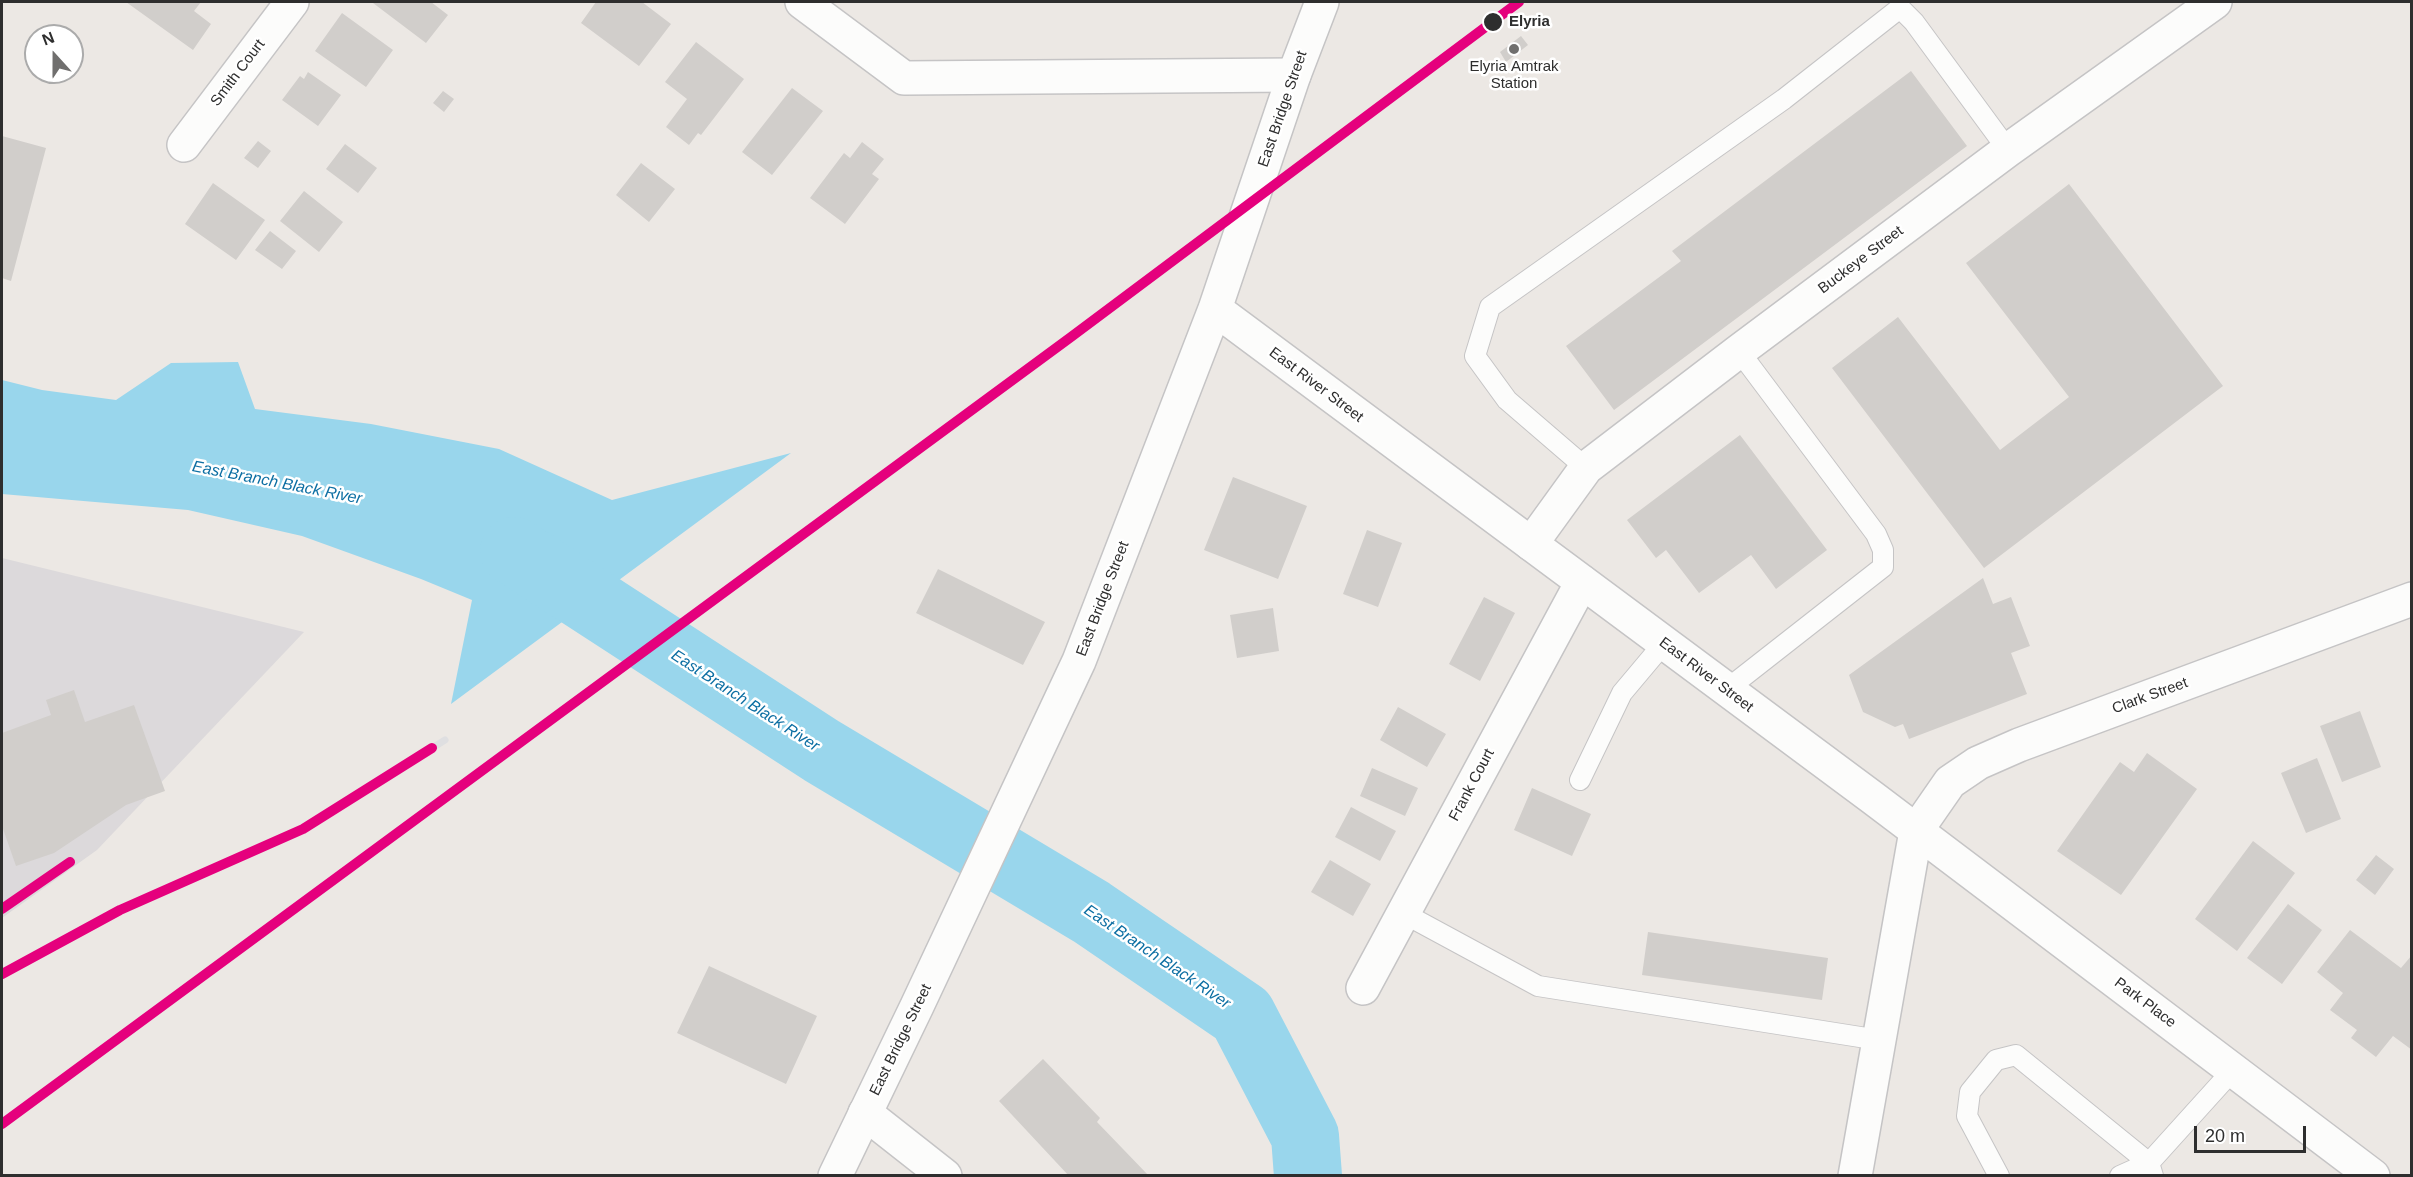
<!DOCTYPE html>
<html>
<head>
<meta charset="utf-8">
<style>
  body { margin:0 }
  #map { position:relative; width:2413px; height:1177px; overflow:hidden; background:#ece8e4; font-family:Arial,sans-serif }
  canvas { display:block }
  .frame { position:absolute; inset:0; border:3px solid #2e2e2e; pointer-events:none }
  .north { position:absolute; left:24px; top:24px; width:60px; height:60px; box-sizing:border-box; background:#fff; border:2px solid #ababab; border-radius:50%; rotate:339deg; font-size:16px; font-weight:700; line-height:24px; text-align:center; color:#2e2e2e }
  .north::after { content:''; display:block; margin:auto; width:21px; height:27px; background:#706f6e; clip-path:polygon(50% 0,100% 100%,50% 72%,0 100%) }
  .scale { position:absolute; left:2194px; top:1126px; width:112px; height:27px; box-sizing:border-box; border:3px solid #2e2e2e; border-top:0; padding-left:8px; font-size:18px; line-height:21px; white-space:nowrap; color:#2e2e2e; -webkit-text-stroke:4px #fff; paint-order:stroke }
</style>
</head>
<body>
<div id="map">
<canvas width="2413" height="1177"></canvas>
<div class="frame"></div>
<div class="north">N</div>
<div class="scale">20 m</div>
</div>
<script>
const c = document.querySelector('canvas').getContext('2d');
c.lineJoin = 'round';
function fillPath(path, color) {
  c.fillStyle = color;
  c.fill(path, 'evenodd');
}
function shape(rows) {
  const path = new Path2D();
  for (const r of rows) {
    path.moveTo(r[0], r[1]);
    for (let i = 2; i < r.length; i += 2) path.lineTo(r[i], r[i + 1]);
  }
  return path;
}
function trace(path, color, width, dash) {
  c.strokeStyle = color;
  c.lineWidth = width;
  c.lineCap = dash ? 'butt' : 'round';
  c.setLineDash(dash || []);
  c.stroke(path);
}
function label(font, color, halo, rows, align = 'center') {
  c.font = font + ' Arial,sans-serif';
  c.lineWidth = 5;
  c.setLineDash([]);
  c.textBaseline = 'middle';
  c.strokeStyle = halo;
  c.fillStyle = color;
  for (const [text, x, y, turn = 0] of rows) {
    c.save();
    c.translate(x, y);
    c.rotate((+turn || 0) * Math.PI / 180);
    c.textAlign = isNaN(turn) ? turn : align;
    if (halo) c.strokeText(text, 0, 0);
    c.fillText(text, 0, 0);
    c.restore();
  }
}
fillPath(shape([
  [2,558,304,632,97,850,2,918]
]), '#dcd9db');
fillPath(shape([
  [238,362,255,409,371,424,499,449,612,500,791,453,451,704,472,600,421,579,302,536,188,510,2,494,2,380,42,390,116,400,171,363]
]), '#99d6ec');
trace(shape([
  [514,551,822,751,1091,912,1242,1015,1305,1136,1308,1176]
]), '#99d6ec', 68);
fillPath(shape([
  [126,2,201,2,194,11,211,24,193,50],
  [374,2,431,2,448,15,426,43,373,3],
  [596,2,642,2,671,24,639,66,581,23],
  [342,13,393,50,366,87,315,51],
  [1521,36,1528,45,1506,62,1500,52],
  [696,42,744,79,701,135,698,133,689,145,666,127,687,99,665,82],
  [1911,71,1967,146,1614,410,1566,346,1681,261,1672,251],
  [308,72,341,95,318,126,282,100,300,76,304,79],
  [792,88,823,111,772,175,742,152],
  [443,91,454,99,444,112,433,103],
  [2,136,46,148,11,281,2,278],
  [258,141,271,151,258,168,244,158],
  [862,142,884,159,872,174,879,179,845,224,810,198,844,153,850,158],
  [345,144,377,168,358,193,326,169],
  [641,163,675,189,649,222,616,195],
  [213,183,265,220,236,260,185,224],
  [2069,184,2223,386,1984,568,1832,368,1898,317,2000,450,2069,397,1966,263],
  [304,191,343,222,319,252,280,221],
  [270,231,296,251,282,269,255,250],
  [1740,435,1827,550,1776,589,1751,555,1699,593,1666,550,1656,558,1627,520],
  [1233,477,1307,506,1278,579,1204,550],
  [1367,530,1402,543,1378,607,1343,594],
  [938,569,1045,622,1023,665,916,613],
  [1983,578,1993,604,2011,597,2030,646,2011,653,2027,694,1909,739,1903,724,1895,727,1863,712,1849,675],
  [1484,597,1515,613,1480,681,1449,664],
  [1273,608,1279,651,1237,658,1230,615],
  [74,690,85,722,134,705,165,791,126,805,54,853,16,866,2,826,2,733,51,715,46,700],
  [1398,707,1446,734,1427,767,1380,740],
  [2360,711,2381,767,2342,782,2320,726],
  [2147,753,2197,789,2121,895,2057,851,2120,762,2134,772],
  [2317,758,2341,819,2306,833,2281,773],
  [1372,768,1418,788,1405,816,1360,796],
  [1532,788,1591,814,1572,856,1514,830],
  [1351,807,1396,831,1380,861,1335,837],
  [2253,841,2295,873,2237,951,2195,919],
  [2376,855,2394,869,2375,895,2356,880],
  [1330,860,1371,884,1353,916,1311,892],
  [2288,904,2322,930,2282,984,2247,958],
  [2350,930,2401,968,2412,955,2412,1050,2393,1036,2376,1057,2351,1038,2357,1030,2330,1010,2343,993,2317,972],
  [1648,932,1828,958,1822,1000,1642,975],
  [709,966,817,1016,786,1084,677,1033],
  [1043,1059,1100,1118,1097,1122,1149,1176,1069,1176,999,1101]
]), '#d1cecb');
const lane = shape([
  [1586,468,1507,400,1475,356,1490,307,1784,99,1900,8,1914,22,2008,150],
  [1726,690,1883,567,1883,550,1876,534,1739,351],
  [1580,780,1622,693,1664,643],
  [1403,913,1538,986,1879,1040],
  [1999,1176,1967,1116,1970,1092,1996,1060,2016,1055,2149,1163,2153,1176],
  [2120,1176,2149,1163,2233,1070]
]);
const street = shape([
  [802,2,904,78,1294,75],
  [184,145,292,2],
  [1531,544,1586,468,1739,351,2008,150,2215,2],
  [1916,831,1950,782,1978,763,2019,745,2412,599],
  [1363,988,1582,582],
  [865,1113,945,1176]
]);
const secondary = shape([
  [1215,309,1873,798,2373,1176],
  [835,1176,917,1006,1079,661,1215,309,1294,75,1322,2],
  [1855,1176,1916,831]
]);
trace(lane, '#c5c4c5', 22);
trace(street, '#c5c4c5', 36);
trace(secondary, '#c5c4c5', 36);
trace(lane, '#fcfcfb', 20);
trace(street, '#fcfcfb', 33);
trace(secondary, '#fcfcfb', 33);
const rail = shape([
  [2,909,70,862],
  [2,974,120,910,303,829,445,740]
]);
trace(rail, '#dfdfe1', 7);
trace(rail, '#fff', 4.5, [14]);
trace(shape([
  [2,909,70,862],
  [2,974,120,910,303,829,432,748],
  [2,1124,1071,337,1519,2]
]), '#e5007d', 10);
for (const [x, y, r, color] of [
  [1493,22,10,"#2e2e2e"],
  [1514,49,6,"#706f6e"]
]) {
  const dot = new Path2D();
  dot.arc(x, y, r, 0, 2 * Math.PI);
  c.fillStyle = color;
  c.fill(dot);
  trace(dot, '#fff', 2);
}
label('bold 15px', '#2e2e2e', '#fff', [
  ["Elyria",1509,22]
], 'left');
label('15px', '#2e2e2e', '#fff', [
  ["Elyria Amtrak",1514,67],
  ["Station",1514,84]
]);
label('15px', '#2e2e2e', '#fff', [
  ["Smith Court",238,73,-53],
  ["East Bridge Street",1283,109,-71],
  ["Buckeye Street",1861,260,-37],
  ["East River Street",1316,385,37],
  ["East Bridge Street",1103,599,-69],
  ["East River Street",1706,675,37],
  ["Clark Street",2150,696,-20],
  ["Frank Court",1472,785,-62],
  ["Park Place",2145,1003,37],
  ["East Bridge Street",901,1040,-64]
]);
label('italic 16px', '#0d6fa3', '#fff', [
  ["East Branch Black River",277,483,11],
  ["East Branch Black River",745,701,33],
  ["East Branch Black River",1157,957,34]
]);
</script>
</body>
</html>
